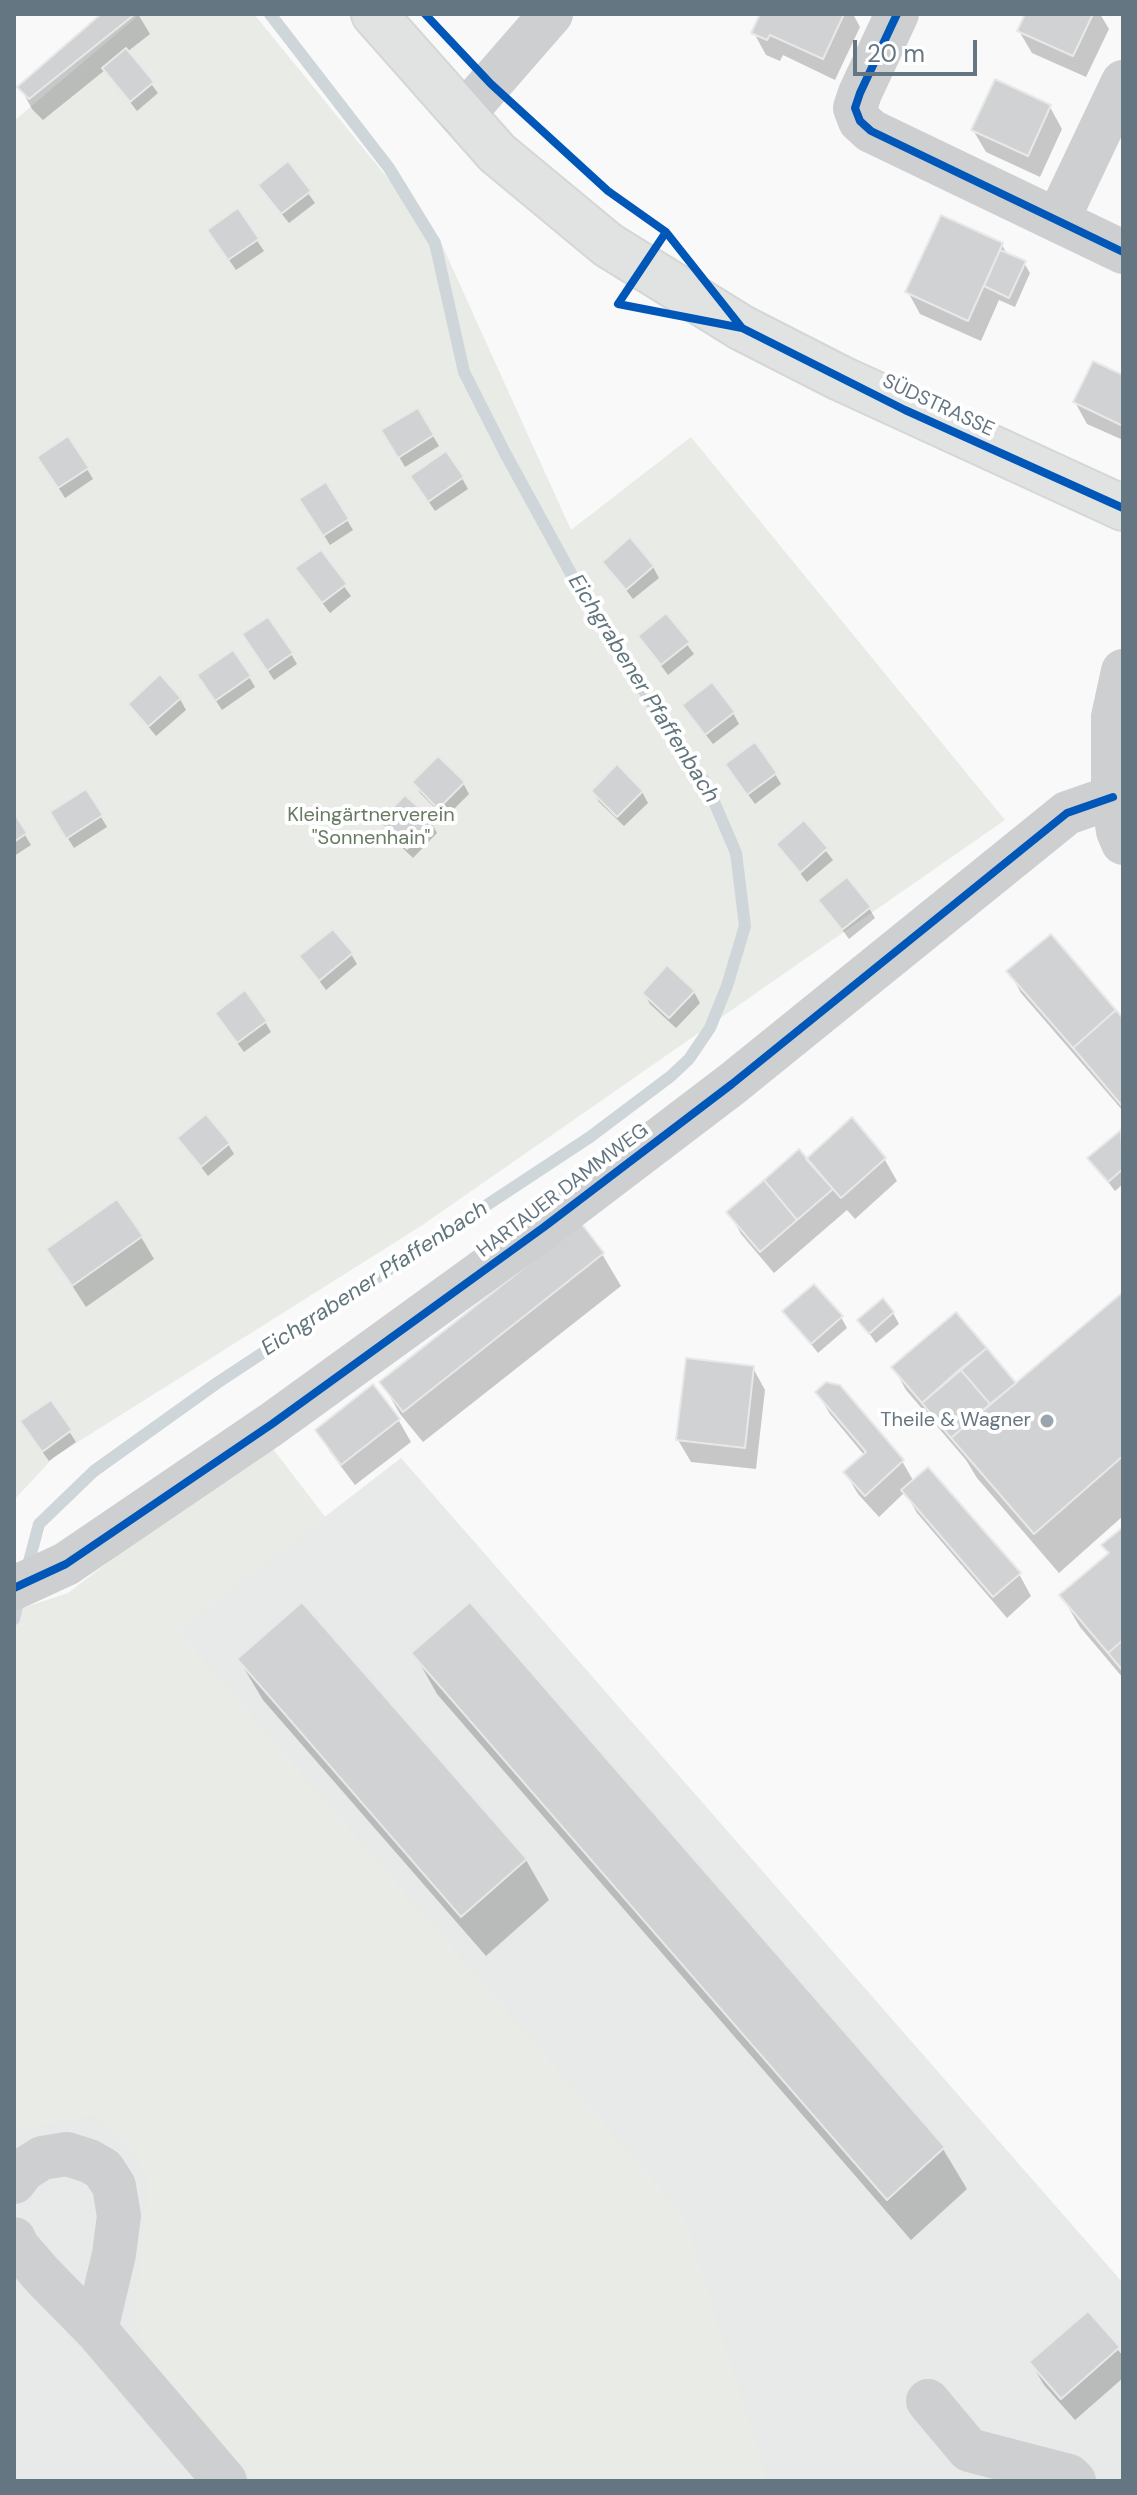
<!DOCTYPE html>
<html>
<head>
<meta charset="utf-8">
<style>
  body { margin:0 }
  #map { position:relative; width:1137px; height:2495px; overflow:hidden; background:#f9f9f9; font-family:"DM Sans",sans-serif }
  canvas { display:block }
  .frame { position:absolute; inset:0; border:16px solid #657683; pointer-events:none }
  .scale { position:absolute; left:853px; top:40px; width:124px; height:36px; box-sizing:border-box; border:4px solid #657683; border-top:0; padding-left:10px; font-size:24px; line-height:28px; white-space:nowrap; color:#657683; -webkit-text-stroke:6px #fff; paint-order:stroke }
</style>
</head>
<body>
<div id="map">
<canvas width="1137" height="2495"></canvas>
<div class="frame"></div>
<div class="scale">20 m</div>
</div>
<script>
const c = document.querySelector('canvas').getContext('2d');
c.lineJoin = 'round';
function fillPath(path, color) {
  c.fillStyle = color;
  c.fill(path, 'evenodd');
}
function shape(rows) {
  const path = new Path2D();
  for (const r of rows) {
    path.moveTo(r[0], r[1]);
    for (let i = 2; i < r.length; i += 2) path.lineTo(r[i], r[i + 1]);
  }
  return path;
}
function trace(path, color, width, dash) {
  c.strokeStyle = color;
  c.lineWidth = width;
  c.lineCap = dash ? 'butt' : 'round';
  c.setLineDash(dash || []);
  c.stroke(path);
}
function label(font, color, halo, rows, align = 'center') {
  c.font = font + ' "DM Sans",sans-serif';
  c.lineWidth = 8;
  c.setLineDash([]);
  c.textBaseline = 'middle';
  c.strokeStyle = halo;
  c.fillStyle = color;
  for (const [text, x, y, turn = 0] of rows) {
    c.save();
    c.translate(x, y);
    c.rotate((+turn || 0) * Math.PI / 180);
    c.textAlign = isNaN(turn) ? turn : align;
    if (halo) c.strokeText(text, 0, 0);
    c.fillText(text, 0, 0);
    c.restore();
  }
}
fillPath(shape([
  [401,1458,1123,2283,1123,2481,14,2481,14,2066,178,1630]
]), '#e8e9e9');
fillPath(shape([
  [140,14,254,14,442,245,571,530,691,437,1005,820,421,1226,54,1457,14,1500,14,121],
  [267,1441,326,1518,178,1630,684,2215,768,2481,254,2481,147,2357,134,2317,148,2181,131,2150,92,2115,14,2131,14,1611,68,1593]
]), '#e8ebe6');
fillPath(shape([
  [104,14,138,14,150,34,127,52,158,93,137,111,105,70,43,120,32,109,20,87],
  [762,14,853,14,860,27,835,80,783,55,780,61,766,55,754,33],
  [1027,14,1100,14,1109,29,1086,77,1032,53,1019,31],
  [1050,107,1062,129,1040,177,986,152,973,130],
  [287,164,315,203,289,223,267,196],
  [237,211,264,251,236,270,216,241],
  [1002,245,1008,256,1024,263,1030,273,1015,307,999,300,981,341,920,314,908,292],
  [1123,377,1123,440,1087,424,1075,402],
  [417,410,439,446,405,467,384,431],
  [46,468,87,469,93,479,65,498],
  [462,478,468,489,435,511,419,487],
  [308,510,347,520,353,530,330,545],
  [320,553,351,596,330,613,304,579],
  [604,562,653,567,659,578,633,599],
  [666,616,694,654,668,675,640,637],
  [251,645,291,654,297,664,274,680],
  [249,677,255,687,222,710,206,686],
  [180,699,186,710,156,736,130,704],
  [733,713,739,724,713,744,691,716],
  [775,774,781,784,755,804,734,775],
  [414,782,463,783,469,794,445,818,420,793],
  [593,791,642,792,648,803,624,826,599,802],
  [86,792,107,827,74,848,52,813],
  [14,817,31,845,14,856],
  [431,822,437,833,413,858,387,833,381,823],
  [804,823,833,860,807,882,778,845],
  [821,901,869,908,875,918,849,939],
  [351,954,357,964,326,990,302,957],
  [1009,971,1123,1021,1123,1111,1021,993],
  [694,992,700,1003,676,1028,650,1004,644,993],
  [265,1022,271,1032,244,1052,223,1024],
  [852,1120,885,1160,897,1181,855,1219,847,1210,774,1273,741,1234,729,1212,806,1162],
  [1121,1132,1123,1184,1115,1191,1090,1158],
  [179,1139,228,1144,234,1154,208,1176],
  [141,1237,154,1259,86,1307,49,1250],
  [602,1254,621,1286,423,1442,400,1414,382,1383],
  [1123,1295,1123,1516,1059,1573,977,1478,966,1460,906,1390,894,1368,1016,1386],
  [785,1311,841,1317,847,1328,818,1353],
  [893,1313,899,1324,876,1343,860,1320],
  [753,1368,765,1390,756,1469,691,1462,678,1440],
  [373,1387,399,1421,411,1442,355,1485,330,1452,317,1430],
  [817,1392,902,1461,914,1482,1019,1574,1031,1596,1007,1618,917,1513,905,1492,879,1517,858,1494,845,1472,865,1456,830,1414],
  [50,1402,76,1442,49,1461,28,1432],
  [1123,1530,1123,1678,1080,1627,1061,1595,1110,1555,1104,1546],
  [470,1605,943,2149,967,2189,911,2240,437,1694,414,1653],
  [239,1660,526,1860,549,1900,486,1956,263,1700],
  [1088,2314,1123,2356,1123,2378,1075,2420,1044,2385,1031,2363]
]), '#0003');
trace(shape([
  [27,1569,39,1524,94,1471,217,1383,590,1137,671,1076,689,1059,710,1028,727,986,745,926,736,853,706,783,685,756,575,581,505,453,464,372,435,243,389,168,270,14],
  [14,1619,20,1595]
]), '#ced6d9', 12);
const building = shape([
  [101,14,135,14,29,99,17,87,101,14],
  [760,14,844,14,823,59,770,35,767,40,751,33,760,14],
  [1025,14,1093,14,1073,56,1017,31,1025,14],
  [126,48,154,82,130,102,102,68,126,48],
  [995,79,1051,105,1028,156,971,130,995,79],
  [288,161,311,191,281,214,258,185,288,161],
  [238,208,259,239,228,260,207,230,238,208],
  [941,215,1003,243,968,321,905,292,941,215],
  [1000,250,1026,261,1009,298,984,286,1000,250],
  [1093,361,1123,375,1123,426,1073,402,1093,361],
  [418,408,434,435,398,458,381,430,418,408],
  [68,436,89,468,58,488,37,457,68,436],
  [446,451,464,477,428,502,410,476,446,451],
  [326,482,349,519,323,536,299,499,326,482],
  [630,537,654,566,626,590,602,562,630,537],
  [321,550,347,584,322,603,295,568,321,550],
  [666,613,690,642,661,665,638,636,666,613],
  [268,617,293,653,267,671,242,634,268,617],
  [233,650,251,676,215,701,197,675,233,650],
  [160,674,181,698,148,727,128,704,160,674],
  [712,682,735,712,705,735,682,705,712,682],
  [755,742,777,773,747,795,725,764,755,742],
  [438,756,465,782,438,809,412,782,438,756],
  [617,764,643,791,617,817,591,791,617,764],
  [86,789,103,815,66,839,50,812,86,789],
  [405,795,433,821,407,849,379,822,405,795],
  [14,813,27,833,14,842,14,813],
  [804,820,828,848,800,873,776,844,804,820],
  [847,877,871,907,842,930,818,900,847,877],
  [333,929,353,953,319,981,299,956,333,929],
  [1051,934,1116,1010,1073,1048,1006,971,1051,934],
  [667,965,695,991,669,1018,642,993,667,965],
  [245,990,267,1021,237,1043,215,1013,245,990],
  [1116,1010,1123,1018,1123,1107,1073,1048,1116,1010],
  [206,1114,230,1143,201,1167,177,1138,206,1114],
  [852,1117,886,1158,841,1198,806,1159,852,1117],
  [1121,1130,1123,1169,1108,1182,1087,1158,1121,1130],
  [799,1149,833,1189,797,1220,764,1180,799,1149],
  [764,1180,797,1220,760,1252,726,1212,764,1180],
  [117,1199,143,1236,72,1286,46,1249,117,1199],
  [581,1223,604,1253,403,1412,379,1382,581,1223],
  [814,1284,843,1316,811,1344,782,1311,814,1284],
  [1123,1292,1123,1456,1034,1534,951,1438,1123,1292],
  [883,1298,894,1312,869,1334,857,1320,883,1298],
  [956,1312,987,1348,922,1403,891,1367,956,1312],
  [987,1348,1016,1383,990,1404,960,1369,987,1348],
  [686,1358,754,1366,745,1448,676,1440,686,1358],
  [960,1369,990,1404,951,1438,922,1403,960,1369],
  [826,1382,840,1385,904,1460,865,1496,843,1472,866,1452,815,1392,826,1382],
  [373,1384,400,1419,341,1465,315,1430,373,1384],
  [51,1400,72,1430,42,1452,20,1421,51,1400],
  [928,1467,1021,1573,993,1597,901,1490,928,1467],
  [1123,1527,1123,1640,1108,1653,1059,1595,1109,1553,1101,1545,1123,1527],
  [302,1602,527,1859,461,1917,237,1659,302,1602],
  [470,1602,945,2147,887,2200,411,1653,470,1602],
  [1123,1640,1123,1671,1108,1653,1123,1640],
  [1088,2311,1120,2347,1061,2399,1029,2362,1088,2311]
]);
fillPath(building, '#d0d2d3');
trace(building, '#e8e8e8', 2);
const major = shape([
  [374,14,497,153,608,245,742,328,840,378,1123,508]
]);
trace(major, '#d5d6d7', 48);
trace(shape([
  [897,14,860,93,855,108,860,121,871,131,1123,252],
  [462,116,551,14],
  [1058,219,1123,82],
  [1123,671,1113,717,1113,797,1118,831,1123,843],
  [14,1588,66,1564,272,1424,544,1227,732,1084,1067,813,1113,797],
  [14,2182,23,2170,42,2158,67,2154,89,2161,103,2169,114,2186,119,2216,114,2254,96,2330],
  [14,2239,17,2246,42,2275,96,2330,225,2481],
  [928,2401,969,2450,1069,2476,1074,2481]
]), '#cecfd0', 44);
trace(major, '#e1e2e2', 44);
trace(shape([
  [425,14,491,84,608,191,666,232,742,328],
  [897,14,860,93,855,108,860,121,871,131,1123,252],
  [666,232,618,304,742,328,905,410,1123,508],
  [14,1588,66,1564,272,1424,544,1227,732,1084,1067,813,1113,797]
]), '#0057b8', 8);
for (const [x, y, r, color] of [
  [1047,1421,8,"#99a4ac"]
]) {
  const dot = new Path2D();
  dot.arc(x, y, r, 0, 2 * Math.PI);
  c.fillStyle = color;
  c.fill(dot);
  trace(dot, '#fff', 3);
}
label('20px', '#657683', '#fff', [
  ["SÜDSTRASSE",938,406,25],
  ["HARTAUER DAMMWEG",563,1191,-37]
]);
label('20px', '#687a64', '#fff', [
  ["Kleingärtnerverein",371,816],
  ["\"Sonnenhain\"",371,839]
]);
label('20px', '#657683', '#fff', [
  ["Theile & Wagner",1031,1421]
], 'right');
label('italic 22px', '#60757c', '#fff', [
  ["Eichgrabener Pfaffenbach",643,689,58],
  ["Eichgrabener Pfaffenbach",375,1279,-33]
]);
</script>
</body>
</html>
